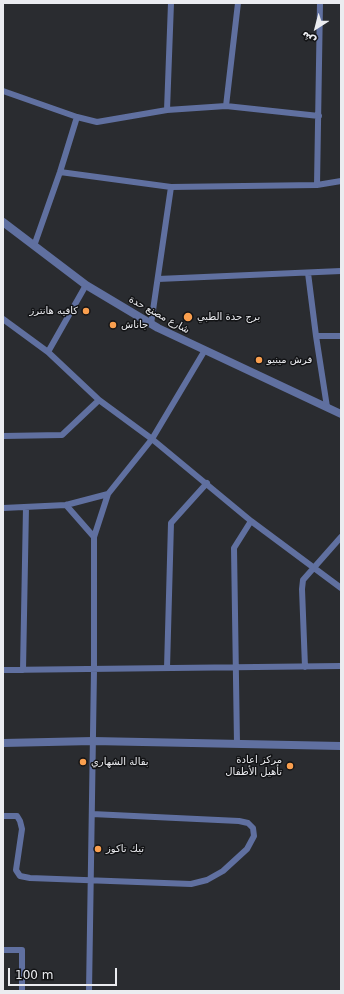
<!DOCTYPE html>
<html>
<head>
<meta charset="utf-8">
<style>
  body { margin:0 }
  #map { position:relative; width:344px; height:994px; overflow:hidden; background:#2a2c30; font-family:"DejaVu Sans",Vazirmatn,sans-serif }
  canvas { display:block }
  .frame { position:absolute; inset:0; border:4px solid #ebecf0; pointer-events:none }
  .north { position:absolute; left:296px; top:8px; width:40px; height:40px; -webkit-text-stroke:3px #131416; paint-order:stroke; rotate:216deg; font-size:11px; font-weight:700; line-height:16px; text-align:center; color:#ebecf0 }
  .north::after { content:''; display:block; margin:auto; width:14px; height:18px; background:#ebecf0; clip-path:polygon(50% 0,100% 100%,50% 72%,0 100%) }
  .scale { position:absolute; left:8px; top:968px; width:109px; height:18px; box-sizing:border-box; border:2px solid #ebecf0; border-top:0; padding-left:5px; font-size:12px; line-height:14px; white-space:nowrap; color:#ebecf0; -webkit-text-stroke:3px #131416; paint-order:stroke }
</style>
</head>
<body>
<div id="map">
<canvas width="344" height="994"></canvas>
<div class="frame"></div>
<div class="north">ش</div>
<div class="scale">100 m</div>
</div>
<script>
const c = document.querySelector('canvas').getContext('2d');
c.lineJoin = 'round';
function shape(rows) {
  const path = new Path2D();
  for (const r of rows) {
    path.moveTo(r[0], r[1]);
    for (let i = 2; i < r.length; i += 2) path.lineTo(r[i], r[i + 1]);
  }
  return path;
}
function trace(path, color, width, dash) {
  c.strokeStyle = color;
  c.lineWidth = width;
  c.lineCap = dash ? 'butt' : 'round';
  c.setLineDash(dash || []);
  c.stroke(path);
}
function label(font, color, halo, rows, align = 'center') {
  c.font = font + ' "DejaVu Sans",Vazirmatn,sans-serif';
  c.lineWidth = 3;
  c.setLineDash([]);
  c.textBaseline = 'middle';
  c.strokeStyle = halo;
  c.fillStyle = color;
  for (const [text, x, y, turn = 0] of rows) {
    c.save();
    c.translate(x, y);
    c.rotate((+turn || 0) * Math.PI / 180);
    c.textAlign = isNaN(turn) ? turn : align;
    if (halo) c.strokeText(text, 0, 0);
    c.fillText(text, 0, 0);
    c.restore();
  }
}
trace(shape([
  [3,91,77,117,97,122,167,110,226,106,319,116],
  [226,106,238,3],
  [167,110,171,3],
  [60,172,171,187,317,185,341,181],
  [317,185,320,3],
  [34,246,60,172,77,117],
  [308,273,316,336,327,407],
  [158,279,341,271],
  [3,319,48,352,99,400,152,439,251,521,341,588],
  [151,324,171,187],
  [316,336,341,336],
  [48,352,86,285],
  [3,436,62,435,99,400],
  [66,505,94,537],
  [3,508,66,505,108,494],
  [305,667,302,589,303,580,341,537],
  [167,668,171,523,207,483],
  [3,670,341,666],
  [23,670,26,507],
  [237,744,234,548,251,521],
  [3,816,17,816,20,821,22,829,16,870,20,876,30,878,191,884,207,880,223,871,247,849,254,836,253,828,248,823,239,821,92,814],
  [3,950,22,950,22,991],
  [89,991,94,670,94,537,108,494,152,439,205,350]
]), '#6070a0', 6);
trace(shape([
  [3,222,86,285,158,328,341,414],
  [3,743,93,741,341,746]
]), '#6070a0', 8);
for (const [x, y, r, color] of [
  [86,311,4,"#fa9f4e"],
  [188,317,5,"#fa9f4e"],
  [113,325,4,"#fa9f4e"],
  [259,360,4,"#fa9f4e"],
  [83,762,4,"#fa9f4e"],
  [290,766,4,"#fa9f4e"],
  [98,849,4,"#fa9f4e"]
]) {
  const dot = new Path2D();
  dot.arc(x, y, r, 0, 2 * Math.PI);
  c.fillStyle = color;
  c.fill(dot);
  trace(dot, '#131416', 1.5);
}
label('10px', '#ebecf0', '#131416', [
  ["كافيه هانترز",78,311,"right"],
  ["برج حدة الطبي",197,317],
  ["جاناش",121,325],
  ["فرش مينيو",267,360],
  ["مركز اعادة",282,760,"right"],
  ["تأهيل الأطفال",282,772,"right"],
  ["بقالة الشهاري",91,762],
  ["تيك تاكوز",106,849]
], 'left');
label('10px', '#ebecf0', '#131416', [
  ["شارع مصنع حدة",159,315,29]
]);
</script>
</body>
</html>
